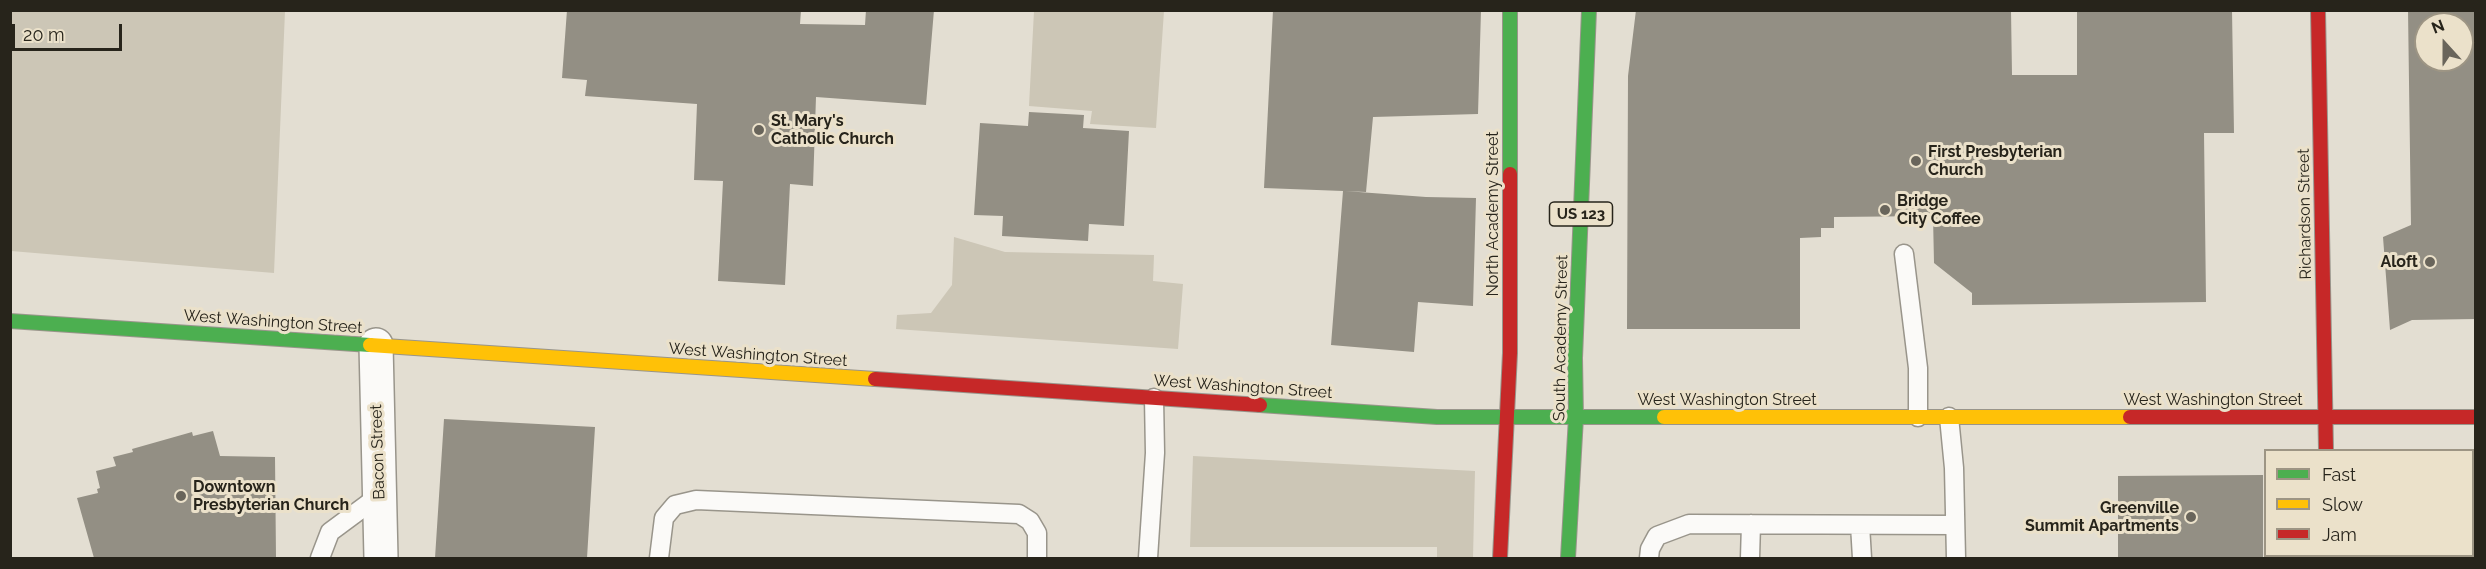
<!DOCTYPE html>
<html>
<head>
<meta charset="utf-8">
<style>
  body { margin:0 }
  #map { position:relative; width:2486px; height:569px; overflow:hidden; background:#e3ded2; font-family:Raleway,sans-serif }
  canvas { display:block }
  .frame { position:absolute; inset:0; border:12px solid #27241b; pointer-events:none }
  .legend { position:absolute; left:2264px; top:449px; width:210px; height:108px; box-sizing:border-box; background:#ebe1ca; border:2px solid #9d9584; margin:0; padding:8px 10px; list-style:none; font-size:18px; color:#27241b }
  .legend li { display:flex; align-items:center; gap:12px; height:30px }
  .legend b { width:30px; border:2px solid #9d9584 }
  .north { position:absolute; left:2414px; top:12px; width:60px; height:60px; box-sizing:border-box; background:#ebe1ca; border:2px solid #9d9584; border-radius:50%; rotate:339deg; font-size:16px; font-weight:700; line-height:24px; text-align:center; color:#27241b }
  .north::after { content:''; display:block; margin:auto; width:21px; height:27px; background:#69655b; clip-path:polygon(50% 0,100% 100%,50% 72%,0 100%) }
  .scale { position:absolute; left:12px; top:24px; width:110px; height:27px; box-sizing:border-box; border:3px solid #27241b; border-top:0; padding-left:8px; font-size:18px; line-height:21px; white-space:nowrap; color:#27241b; -webkit-text-stroke:4px #ebe1ca; paint-order:stroke }
</style>
</head>
<body>
<div id="map">
<canvas width="2486" height="569"></canvas>
<div class="frame"></div>
<ul class="legend">
<li><b style="height:8px;background:#4caf50"></b>Fast</li>
<li><b style="height:8px;background:#ffc107"></b>Slow</li>
<li><b style="height:8px;background:#c62828"></b>Jam</li>
</ul>
<div class="north">N</div>
<div class="scale">20 m</div>
</div>
<script>
const c = document.querySelector('canvas').getContext('2d');
c.lineJoin = 'round';
function fillPath(path, color) {
  c.fillStyle = color;
  c.fill(path, 'evenodd');
}
function shape(rows) {
  const path = new Path2D();
  for (const r of rows) {
    path.moveTo(r[0], r[1]);
    for (let i = 2; i < r.length; i += 2) path.lineTo(r[i], r[i + 1]);
  }
  return path;
}
function trace(path, color, width, dash) {
  c.strokeStyle = color;
  c.lineWidth = width;
  c.lineCap = dash ? 'butt' : 'round';
  c.setLineDash(dash || []);
  c.stroke(path);
}
function label(font, color, halo, rows, align = 'center') {
  c.font = font + ' Raleway,sans-serif';
  c.lineWidth = 6;
  c.setLineDash([]);
  c.textBaseline = 'middle';
  c.strokeStyle = halo;
  c.fillStyle = color;
  for (const [text, x, y, turn = 0] of rows) {
    c.save();
    c.translate(x, y);
    c.rotate((+turn || 0) * Math.PI / 180);
    c.textAlign = isNaN(turn) ? turn : align;
    if (halo) c.strokeText(text, 0, 0);
    c.fillText(text, 0, 0);
    c.restore();
  }
}
fillPath(shape([
  [10,11,285,11,274,273,11,251],
  [1034,11,1164,11,1156,128,1090,124,1092,111,1029,106],
  [954,237,1005,252,1154,255,1153,281,1183,284,1178,349,896,329,897,315,931,313,952,285],
  [1193,456,1475,471,1473,558,1437,558,1437,547,1190,547]
]), '#ccc6b6');
fillPath(shape([
  [567,10,801,10,800,24,865,25,866,10,934,10,926,105,816,97,813,186,790,184,785,285,718,281,723,181,694,180,697,104,585,96,587,80,562,78],
  [1273,10,1481,10,1478,114,1373,117,1366,192,1345,191,1426,197,1476,198,1473,306,1418,302,1414,352,1331,345,1343,191,1264,188],
  [1636,10,2011,10,2012,75,2077,75,2077,10,2232,10,2234,133,2204,133,2206,302,1972,305,1972,293,1934,263,1933,216,1834,217,1834,228,1821,228,1821,237,1800,238,1800,329,1627,329,1628,76],
  [2408,10,2475,10,2475,319,2412,320,2390,330,2383,237,2411,225],
  [2426,24,2462,24,2462,60,2426,60],
  [1029,112,1084,115,1083,128,1129,131,1124,226,1089,224,1088,241,1002,236,1003,216,974,215,980,123,1028,126],
  [444,419,595,427,587,558,435,558],
  [213,431,220,456,275,457,276,558,94,558,77,498,98,493,97,489,100,488,96,471,116,466,113,457,133,452,132,449,192,432,193,436],
  [2263,475,2263,558,2118,558,2118,476]
]), '#938f84');
const lane = shape([
  [1904,254,1918,368,1918,417],
  [1949,417,1954,468,1956,558],
  [1860,525,1862,558],
  [320,558,330,532,380,495],
  [659,558,664,518,675,505,696,500,1019,514,1030,521,1037,533,1037,558],
  [1148,558,1155,453,1154,398],
  [1649,558,1650,549,1657,536,1689,524,1955,525],
  [1750,558,1751,524]
]);
const street = shape([
  [376,345,381,558]
]);
const fast = shape([
  [1510,10,1510,174],
  [10,321,370,345],
  [1260,405,1437,417,1664,417],
  [1568,558,1576,417,1575,358,1589,10]
]);
const slow = shape([
  [370,345,875,379],
  [1664,417,2130,417]
]);
const jam = shape([
  [2318,10,2326,450],
  [875,379,1260,405],
  [2130,417,2476,417],
  [2327,556,2327,558],
  [1500,558,1510,353,1510,174]
]);
trace(lane, '#99958b', 21);
trace(street, '#99958b', 36);
trace(fast, '#99958b', 16);
trace(slow, '#99958b', 16);
trace(jam, '#99958b', 16);
trace(lane, '#fbfaf8', 18);
trace(street, '#fbfaf8', 33);
trace(fast, '#4caf50', 14);
trace(slow, '#ffc107', 14);
trace(jam, '#c62828', 14);
for (const [x, y, r, color] of [
  [759,130,6,"#69655b"],
  [1916,161,6,"#69655b"],
  [1885,210,6,"#69655b"],
  [2430,262,6,"#69655b"],
  [181,496,6,"#69655b"],
  [2191,517,6,"#69655b"]
]) {
  const dot = new Path2D();
  dot.arc(x, y, r, 0, 2 * Math.PI);
  c.fillStyle = color;
  c.fill(dot);
  trace(dot, '#ebe1ca', 2);
}
for (const [x, y, w] of [
  [1581,214,63]
]) {
  const box = new Path2D();
  box.roundRect(x - w / 2, y - 12, w, 24, 4.5);
  c.fillStyle = '#ebe1ca';
  c.fill(box);
  trace(box, '#27241b', 1.5);
}
label('bold 15px', '#27241b', null, [
  ["US 123",1581,214]
]);
label('bold 16px', '#27241b', '#ebe1ca', [
  ["St. Mary's",771,121],
  ["Catholic Church",771,139],
  ["First Presbyterian",1928,152],
  ["Church",1928,170],
  ["Bridge",1897,201],
  ["City Coffee",1897,219],
  ["Aloft",2418,262,"right"],
  ["Downtown",193,487],
  ["Presbyterian Church",193,505],
  ["Greenville",2179,508,"right"],
  ["Summit Apartments",2179,526,"right"]
], 'left');
label('16px', '#27241b', '#ebe1ca', [
  ["North Academy Street",1493,214,-90],
  ["Richardson Street",2305,214,-91],
  ["West Washington Street",273,322,4],
  ["South Academy Street",1561,338,-89],
  ["West Washington Street",758,355,4],
  ["West Washington Street",1243,387,4],
  ["West Washington Street",1727,400],
  ["West Washington Street",2213,400],
  ["Bacon Street",378,452,-92]
]);
</script>
</body>
</html>
